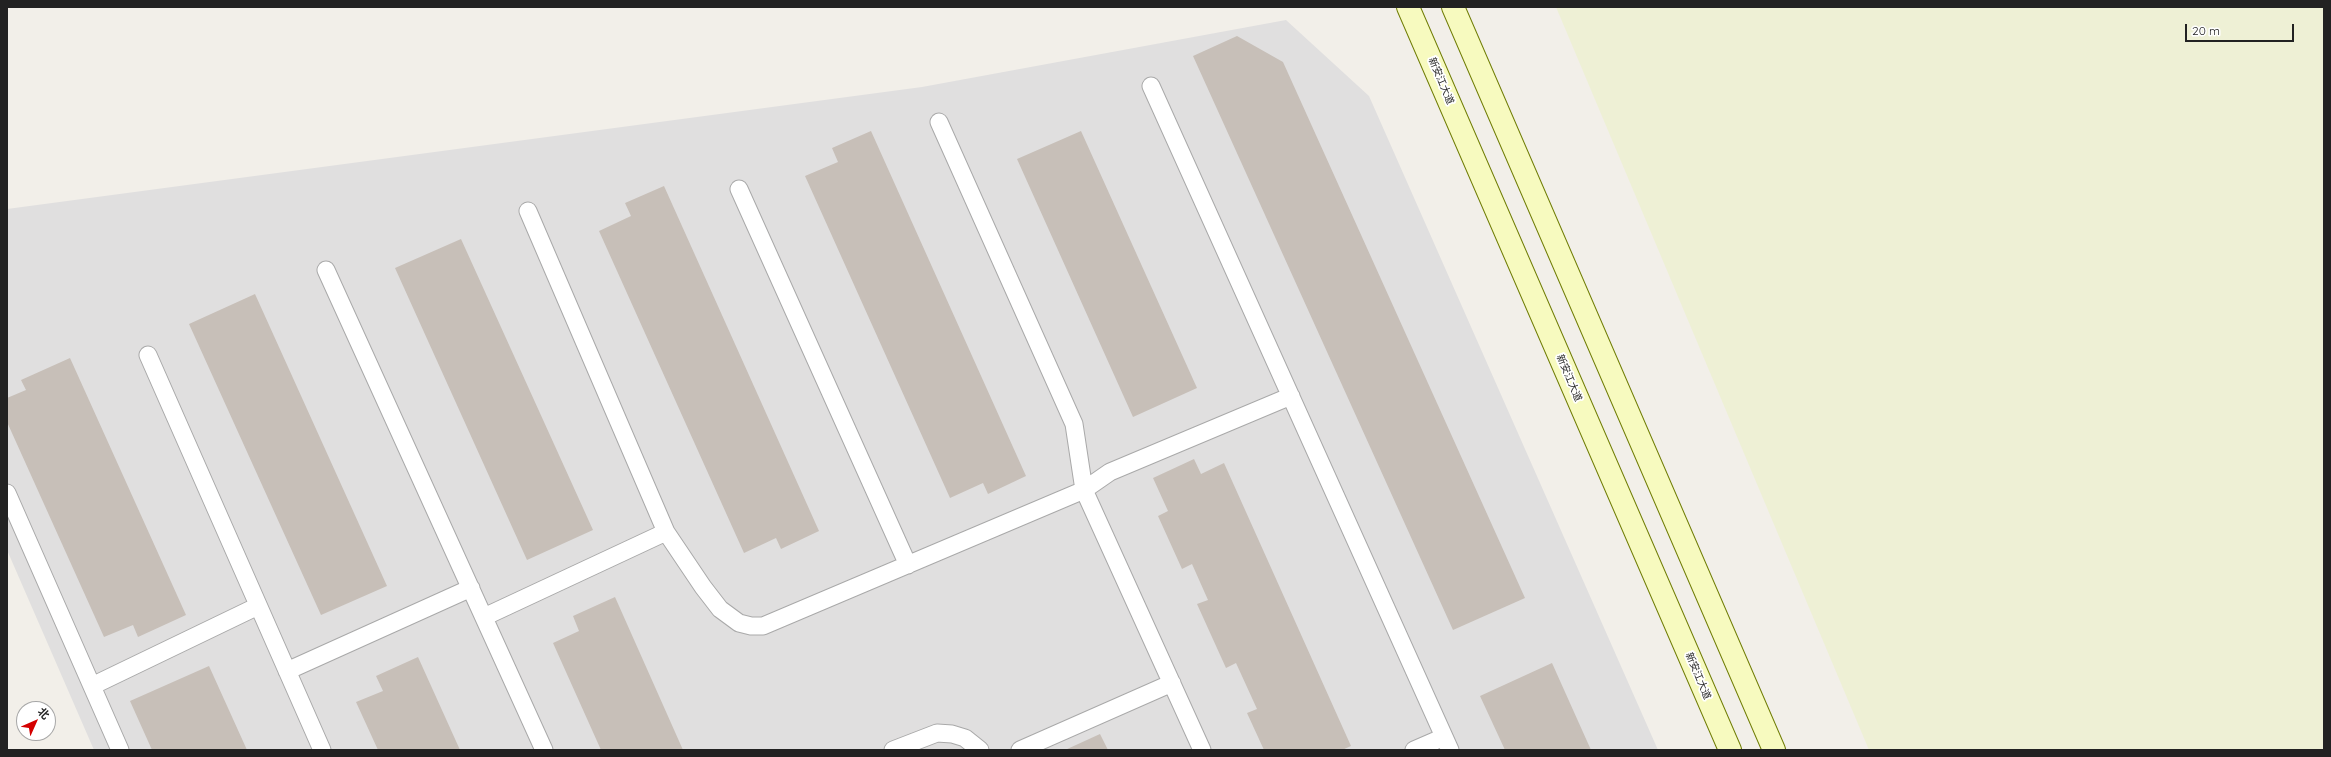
<!DOCTYPE html>
<html>
<head>
<meta charset="utf-8">
<style>
  body { margin:0 }
  #map { position:relative; width:2331px; height:757px; overflow:hidden; background:#f2efe9; font-family:Quicksand,"Noto Sans SC",sans-serif }
  canvas { display:block }
  .frame { position:absolute; inset:0; border:8px solid #222; pointer-events:none }
  .north { position:absolute; left:16px; top:701px; width:40px; height:40px; box-sizing:border-box; background:#fff; border:1px solid #a7a7a7; border-radius:50%; rotate:45deg; font-size:11px; font-weight:700; line-height:16px; text-align:center; color:#222 }
  .north::after { content:''; display:block; margin:auto; width:14px; height:18px; background:#d40000; clip-path:polygon(50% 0,100% 100%,50% 72%,0 100%) }
  .scale { position:absolute; left:2185px; top:24px; width:109px; height:18px; box-sizing:border-box; border:2px solid #222; border-top:0; padding-left:5px; font-size:12px; line-height:14px; white-space:nowrap; color:#222; -webkit-text-stroke:3px #fff; paint-order:stroke }
</style>
</head>
<body>
<div id="map">
<canvas width="2331" height="757"></canvas>
<div class="frame"></div>
<div class="north">北</div>
<div class="scale">20 m</div>
</div>
<script>
const c = document.querySelector('canvas').getContext('2d');
c.lineJoin = 'round';
function fillPath(path, color) {
  c.fillStyle = color;
  c.fill(path, 'evenodd');
}
function shape(rows) {
  const path = new Path2D();
  for (const r of rows) {
    path.moveTo(r[0], r[1]);
    for (let i = 2; i < r.length; i += 2) path.lineTo(r[i], r[i + 1]);
  }
  return path;
}
function trace(path, color, width, dash) {
  c.strokeStyle = color;
  c.lineWidth = width;
  c.lineCap = dash ? 'butt' : 'round';
  c.setLineDash(dash || []);
  c.stroke(path);
}
function label(font, color, halo, rows, align = 'center') {
  c.font = font + ' Quicksand,"Noto Sans SC",sans-serif';
  c.lineWidth = 3.5;
  c.setLineDash([]);
  c.textBaseline = 'middle';
  c.strokeStyle = halo;
  c.fillStyle = color;
  for (const [text, x, y, turn = 0] of rows) {
    c.save();
    c.translate(x, y);
    c.rotate((+turn || 0) * Math.PI / 180);
    c.textAlign = isNaN(turn) ? turn : align;
    if (halo) c.strokeText(text, 0, 0);
    c.fillText(text, 0, 0);
    c.restore();
  }
}
fillPath(shape([
  [1286,20,1369,96,1658,750,94,750,7,550,7,209,922,87]
]), '#e0dfdf');
fillPath(shape([
  [1556,7,2324,7,2324,750,1869,750]
]), '#eef0d5');
fillPath(shape([
  [1237,36,1283,62,1525,598,1453,630,1193,56],
  [871,131,1026,476,988,494,983,483,950,498,805,176,838,162,832,148],
  [1081,131,1197,388,1133,417,1017,159],
  [664,186,819,531,781,549,776,538,744,553,599,231,631,216,625,203],
  [461,239,593,530,527,560,395,268],
  [255,294,387,586,321,615,189,324],
  [70,358,186,615,138,637,133,625,104,637,7,422,7,398,26,390,21,380],
  [1194,459,1201,474,1224,463,1351,746,1342,750,1264,750,1247,713,1257,709,1236,663,1226,668,1197,604,1208,600,1192,564,1182,569,1158,516,1168,511,1153,478],
  [615,597,683,750,601,750,553,643,579,631,573,616],
  [418,657,460,750,378,750,356,702,383,691,376,676],
  [1552,663,1591,750,1505,750,1480,696],
  [209,666,247,750,152,750,130,701],
  [1100,734,1108,750,1065,750]
]), '#c7bfb8');
const service = shape([
  [1151,86,1450,750],
  [939,122,1074,424,1084,490,1202,750],
  [739,189,908,565],
  [528,211,666,532,703,587,720,609,739,623,751,626,763,626,1084,490,1110,472,1291,396],
  [326,270,544,750],
  [148,355,322,750],
  [7,493,120,750],
  [484,617,666,532],
  [287,671,471,588],
  [92,686,258,606],
  [893,750,937,733,952,734,965,738,980,750],
  [1020,750,1172,683],
  [1414,750,1444,737]
]);
const secondary = shape([
  [1408,7,1730,750],
  [1453,7,1774,750]
]);
trace(service, '#a9a9a9', 19);
trace(secondary, '#707d05', 24);
trace(service, '#fff', 17);
trace(secondary, '#f7fabf', 22);
label('10px', '#222', '#fff', [
  ["新安江大道",1441,81,67],
  ["新安江大道",1569,378,67],
  ["新安江大道",1698,676,67]
]);
</script>
</body>
</html>
